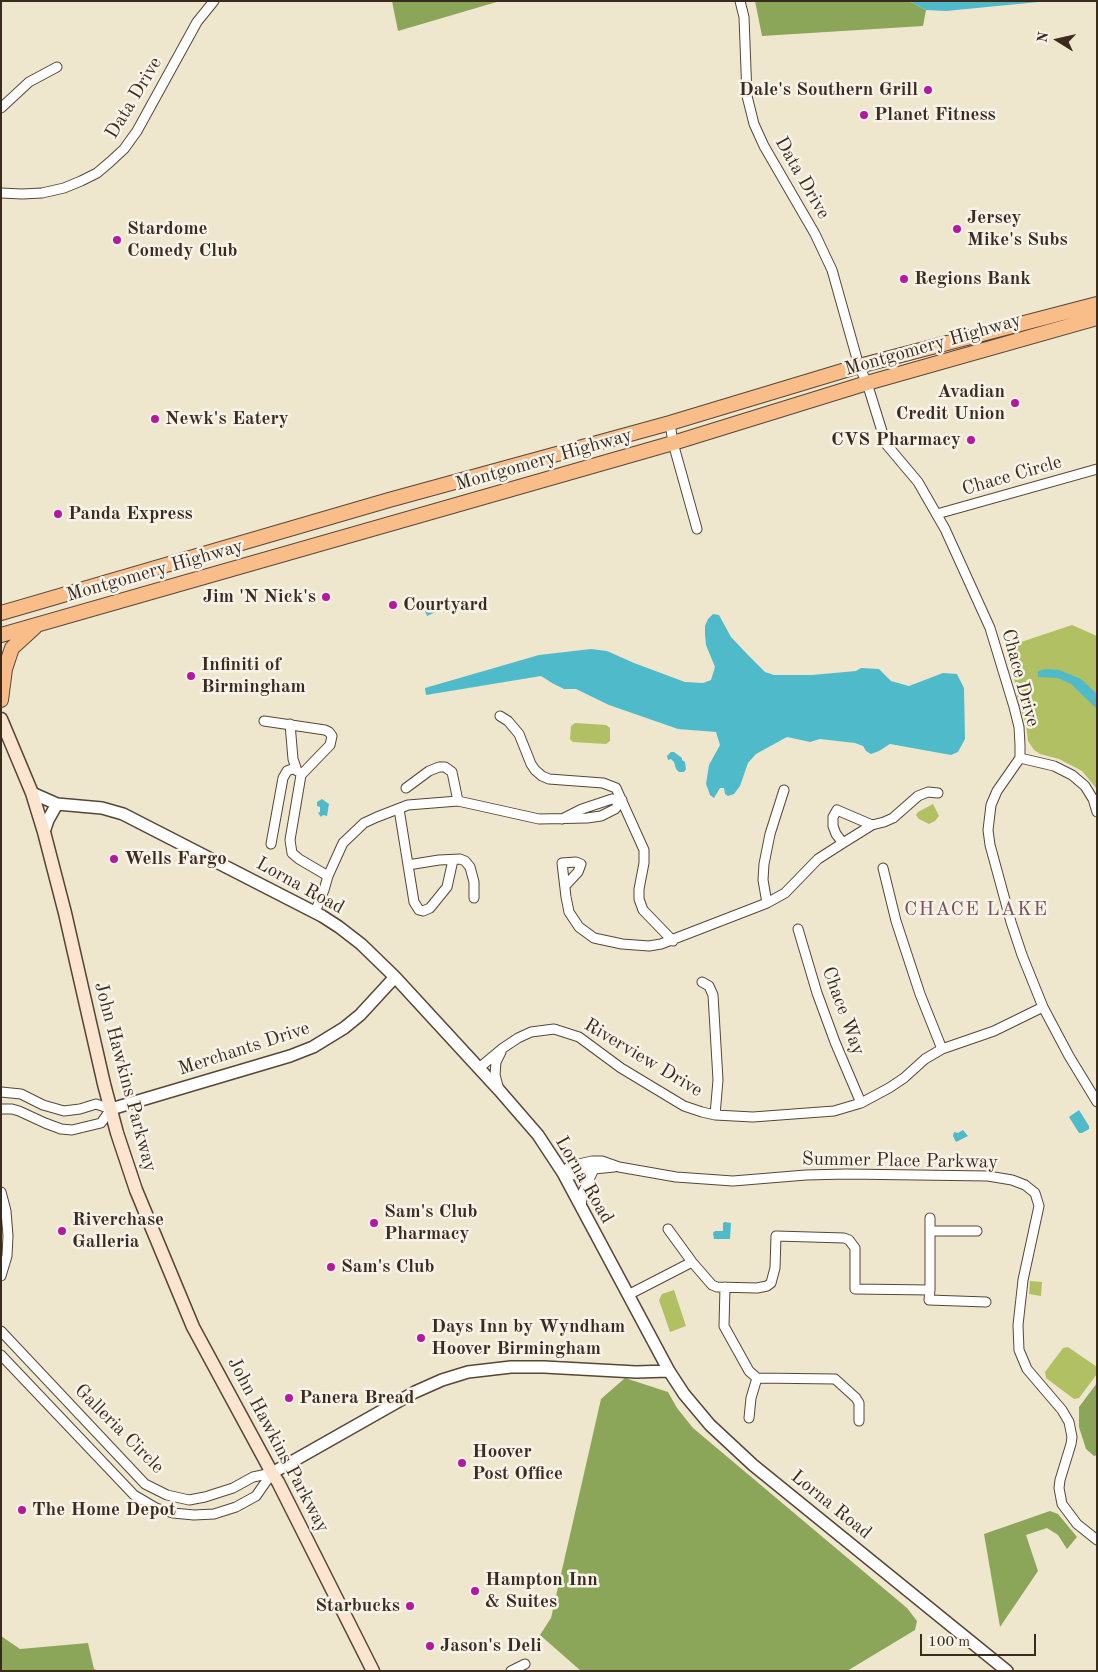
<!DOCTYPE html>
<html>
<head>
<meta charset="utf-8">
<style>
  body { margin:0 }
  #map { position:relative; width:1098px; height:1672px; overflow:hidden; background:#efe7cd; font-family:"Old Standard TT",serif }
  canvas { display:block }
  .frame { position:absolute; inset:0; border:2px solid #3b2a1e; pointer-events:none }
  .north { position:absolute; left:1033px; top:15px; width:50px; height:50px; -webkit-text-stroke:4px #f7f3e8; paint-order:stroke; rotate:280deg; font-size:14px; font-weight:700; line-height:20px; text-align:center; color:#3b2a1e }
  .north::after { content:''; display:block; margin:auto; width:18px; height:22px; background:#3b2a1e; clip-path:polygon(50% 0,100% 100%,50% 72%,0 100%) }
  .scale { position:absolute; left:920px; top:1634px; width:116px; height:22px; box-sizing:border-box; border:2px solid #3b2a1e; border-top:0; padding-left:6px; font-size:15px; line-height:18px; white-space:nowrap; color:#3b2a1e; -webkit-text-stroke:4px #f7f3e8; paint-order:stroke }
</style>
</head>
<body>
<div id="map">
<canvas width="1098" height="1672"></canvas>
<div class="frame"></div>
<div class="north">N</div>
<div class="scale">100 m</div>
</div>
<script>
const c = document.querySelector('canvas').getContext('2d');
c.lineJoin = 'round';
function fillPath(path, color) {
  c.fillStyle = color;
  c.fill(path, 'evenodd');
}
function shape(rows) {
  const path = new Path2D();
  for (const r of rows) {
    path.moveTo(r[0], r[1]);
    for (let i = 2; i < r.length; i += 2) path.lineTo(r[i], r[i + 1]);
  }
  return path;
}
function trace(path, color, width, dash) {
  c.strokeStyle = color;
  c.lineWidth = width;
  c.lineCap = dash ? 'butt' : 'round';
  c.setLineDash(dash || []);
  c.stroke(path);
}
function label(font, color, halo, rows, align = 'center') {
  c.font = font + ' "Old Standard TT",serif';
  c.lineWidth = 5;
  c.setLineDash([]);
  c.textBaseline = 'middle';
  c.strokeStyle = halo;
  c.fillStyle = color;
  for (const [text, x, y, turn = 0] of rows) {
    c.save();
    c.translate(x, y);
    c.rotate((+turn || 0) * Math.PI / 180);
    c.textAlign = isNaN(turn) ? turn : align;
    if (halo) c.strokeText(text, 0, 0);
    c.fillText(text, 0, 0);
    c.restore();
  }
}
fillPath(shape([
  [1072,625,1097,636,1097,787,1096,788,1082,771,1059,759,1040,754,1034,750,1028,741,1026,724,1018,702,1009,646],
  [575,723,606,725,610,728,610,741,606,744,573,742,570,739,571,726],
  [933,804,939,816,935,821,929,824,919,819,916,815,918,812],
  [1030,1281,1042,1282,1041,1296,1029,1294],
  [674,1290,686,1326,670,1332,659,1300,662,1294],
  [1068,1347,1097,1367,1097,1374,1079,1398,1074,1399,1046,1378,1045,1372,1063,1348]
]), '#b0c063');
fillPath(shape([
  [392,1,500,1,398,31],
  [755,1,909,1,926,10,923,26,762,36],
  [625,1378,668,1392,677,1408,693,1428,907,1608,917,1621,915,1630,847,1671,581,1671,540,1635,551,1618,601,1399],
  [1097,1383,1097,1455,1094,1456,1086,1449,1079,1427,1079,1407],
  [1050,1511,1058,1514,1077,1537,1067,1549,1058,1535,1047,1528,1026,1535,1038,1571,1000,1627,984,1534],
  [1,1636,20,1649,88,1643,94,1669,99,1671,1,1671]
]), '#8ca659');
fillPath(shape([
  [909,1,1049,1,946,11,926,10],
  [433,604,436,605,438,611,427,616,424,608,433,606],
  [713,614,719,615,731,637,748,655,765,672,774,675,812,675,856,671,861,668,879,669,891,681,909,686,943,673,957,674,964,688,965,739,958,752,951,755,890,744,879,751,871,754,866,751,863,746,855,743,820,739,810,742,787,737,756,754,748,763,740,786,734,794,728,796,725,794,724,788,720,788,714,798,710,795,706,784,709,765,720,745,716,732,678,729,609,705,576,689,564,689,552,683,541,676,426,695,425,688,539,655,591,649,607,651,634,663,685,682,703,683,711,680,715,667,706,645,705,634,705,626,708,619],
  [1046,669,1059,670,1081,679,1097,694,1097,709,1071,684,1058,678,1038,677,1038,671],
  [671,752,674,752,682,758,682,760,685,762,686,769,684,772,679,772,676,769,674,762,671,759,668,760,667,756],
  [322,799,329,804,327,816,323,815,321,817,318,813,320,812,320,807,317,806,317,802],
  [1079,1110,1089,1126,1089,1129,1082,1133,1079,1133,1069,1117],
  [963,1130,968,1136,956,1142,953,1136,954,1132,958,1133],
  [725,1222,731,1223,730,1239,714,1239,713,1233,715,1231,723,1231,723,1223]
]), '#4fbbca');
const minor = shape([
  [740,1,744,17,747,96,754,124,764,146,815,234,832,270,859,366,867,383,886,444,918,482,945,529,990,628,1014,707,1019,727,1020,745,1020,758,997,791,991,805,988,830,990,845,1011,922,1022,955,1043,1007,1069,1056,1097,1102],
  [1,108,29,82,57,67],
  [1,193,22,194,42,193,64,188,81,181,97,173,110,162,124,149,137,131,197,22,214,1],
  [670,423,673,443,697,529],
  [937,514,1097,469],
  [500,716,508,721,519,734,531,764,535,770,542,776,549,779,603,783,616,788,644,850,644,863,639,889,639,899,643,910,673,941],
  [264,721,325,730,329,732,332,736,330,745,301,775,290,840,292,853,299,859,328,876],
  [290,724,293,759,297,771],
  [1020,758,1054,766,1072,775,1085,786,1093,799,1097,812],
  [406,788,429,771,439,767,445,767,452,772,458,801],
  [399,809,414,902,419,910,423,911,430,908,447,887,453,860],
  [843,843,836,834,833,826,833,817,837,810,872,825],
  [271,844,283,778,287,771,295,768],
  [408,865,439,860,460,859,465,861,470,867,474,882,474,898],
  [883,868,896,921,920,994,942,1049],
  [565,886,578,872,581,864,576,862,562,863,566,897,569,912,579,927,594,938,622,944,649,946,661,944,767,903,785,893,818,859,843,843,872,825,884,822,893,818,918,796,928,792,938,793],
  [767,903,763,880,764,864,770,834,784,790],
  [315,912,324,890,328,876,343,843,364,823,377,817,408,805,458,801,539,819,587,818,601,816,615,809,622,800,612,799,582,809,562,819],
  [798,929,817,993,835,1042,861,1103],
  [702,982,709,986,713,995,718,1080,715,1115],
  [479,1068,503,1048,518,1038,531,1032,554,1029,579,1037,621,1068,684,1106,702,1112,715,1115,753,1117,834,1111,861,1103,889,1088,904,1078,925,1059,942,1049,994,1031,1043,1007],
  [499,1090,495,1075,496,1062,501,1052],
  [1,1092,21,1094,43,1105,64,1111,80,1109,96,1104,111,1109,101,1123,72,1130,61,1129,45,1123,19,1111,12,1109,1,1109],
  [563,1173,570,1166,592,1161,602,1161,619,1167,676,1177,733,1181,806,1175,846,1174,988,1176,1012,1180,1025,1185,1035,1193,1039,1206,1023,1280,1018,1325,1019,1350,1027,1369,1062,1410,1069,1422,1072,1437,1071,1444,1060,1480,1059,1488,1062,1504,1077,1524,1097,1540],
  [563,1173,575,1175,594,1169,614,1167],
  [1,1192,6,1211,8,1236,7,1256,1,1276],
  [581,1206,583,1192,594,1169],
  [668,1229,692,1262,712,1285,717,1287,757,1288,767,1286,771,1283,775,1268,776,1236,844,1238,849,1240,855,1248,855,1289,930,1290,930,1218],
  [930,1231,977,1231],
  [725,1287,724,1326,749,1371,757,1378,751,1398,749,1418],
  [930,1290,929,1300,986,1302],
  [628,1295,692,1262],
  [1,1331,145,1484,167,1495,189,1500,205,1497,233,1488,253,1477,272,1473],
  [1,1355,134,1495,156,1508,173,1513,194,1515,214,1514,236,1507,256,1496,272,1473],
  [757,1378,835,1379,856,1398,859,1403,859,1421],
  [511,1671,525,1664]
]);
const tertiary = shape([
  [32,793,57,804,102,808,123,814,322,916,339,927,361,944,395,977,499,1090,538,1135,563,1173,669,1371,684,1394,710,1425,753,1465,1007,1671],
  [44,832,48,820,57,804],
  [111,1109,290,1056,313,1047,344,1028,360,1015,395,977],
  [272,1473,415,1392,442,1380,468,1372,511,1367,544,1367,636,1372,669,1371]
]);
const secondary = shape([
  [1,719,32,793,44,832,65,913,104,1084,117,1133,136,1190,193,1327,272,1473,278,1482,373,1671]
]);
const primary = shape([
  [1,613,389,500,670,423,859,366,1097,304],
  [1,635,673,443,867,383,1097,318],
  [1,700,5,669,12,648,35,627]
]);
trace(minor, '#564638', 11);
trace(tertiary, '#564638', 14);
trace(secondary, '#564638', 15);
trace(primary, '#564638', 16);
trace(minor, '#fff', 9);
trace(tertiary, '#fff', 11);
trace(secondary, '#fce5d0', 12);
trace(primary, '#f8bd89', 14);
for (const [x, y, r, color] of [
  [928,90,5,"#b5179e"],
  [864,115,5,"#b5179e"],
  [957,229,5,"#b5179e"],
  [117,240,5,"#b5179e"],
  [904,279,5,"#b5179e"],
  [1015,403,5,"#b5179e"],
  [155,419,5,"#b5179e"],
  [971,440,5,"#b5179e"],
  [58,514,5,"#b5179e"],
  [326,597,5,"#b5179e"],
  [393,605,5,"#b5179e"],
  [191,676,5,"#b5179e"],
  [114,859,5,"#b5179e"],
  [374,1223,5,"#b5179e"],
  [62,1231,5,"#b5179e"],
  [331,1267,5,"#b5179e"],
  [421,1338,5,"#b5179e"],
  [289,1398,5,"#b5179e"],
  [462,1463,5,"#b5179e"],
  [22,1510,5,"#b5179e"],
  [475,1591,5,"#b5179e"],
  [410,1606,5,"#b5179e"],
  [430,1646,5,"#b5179e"]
]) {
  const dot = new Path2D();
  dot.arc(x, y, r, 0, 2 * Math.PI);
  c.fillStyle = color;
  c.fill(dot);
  trace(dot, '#f7f3e8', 2);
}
label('bold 19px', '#3b2a1e', '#f7f3e8', [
  ["Dale's Southern Grill",918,90,"right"],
  ["Planet Fitness",874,115],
  ["Jersey",967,218],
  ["Mike's Subs",967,240],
  ["Stardome",127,229],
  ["Comedy Club",127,251],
  ["Regions Bank",914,279],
  ["Avadian",1005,392,"right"],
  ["Credit Union",1005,414,"right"],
  ["Newk's Eatery",165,419],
  ["CVS Pharmacy",961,440,"right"],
  ["Panda Express",68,514],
  ["Jim 'N Nick's",316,597,"right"],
  ["Courtyard",403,605],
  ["Infiniti of",201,665],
  ["Birmingham",201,687],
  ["Wells Fargo",124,859],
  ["Sam's Club",384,1212],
  ["Pharmacy",384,1234],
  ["Riverchase",72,1220],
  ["Galleria",72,1242],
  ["Sam's Club",341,1267],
  ["Days Inn by Wyndham",431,1327],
  ["Hoover Birmingham",431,1349],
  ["Panera Bread",299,1398],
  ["Hoover",472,1452],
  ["Post Office",472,1474],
  ["The Home Depot",32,1510],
  ["Hampton Inn",485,1580],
  ["& Suites",485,1602],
  ["Starbucks",400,1606,"right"],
  ["Jason's Deli",440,1646]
], 'left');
label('19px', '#3b2a1e', '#f7f3e8', [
  ["Data Drive",134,98,-59],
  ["Data Drive",802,178,60],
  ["Montgomery Highway",933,345,-16],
  ["Montgomery Highway",544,460,-16],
  ["Chace Circle",1012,476,-16],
  ["Montgomery Highway",155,571,-16],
  ["Chace Drive",1020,678,75],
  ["Lorna Road",300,886,29],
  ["Chace Way",843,1011,70],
  ["Merchants Drive",244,1049,-18],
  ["Riverview Drive",643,1058,31],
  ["John Hawkins Parkway",125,1077,75],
  ["Summer Place Parkway",900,1161,1],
  ["Lorna Road",584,1180,60],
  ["Galleria Circle",119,1429,45],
  ["John Hawkins Parkway",278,1445,62],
  ["Lorna Road",831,1505,39]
]);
c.letterSpacing = '1px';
label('20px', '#78535d', '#f7f3e8', [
  ["CHACE LAKE",976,910]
]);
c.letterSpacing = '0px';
</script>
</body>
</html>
